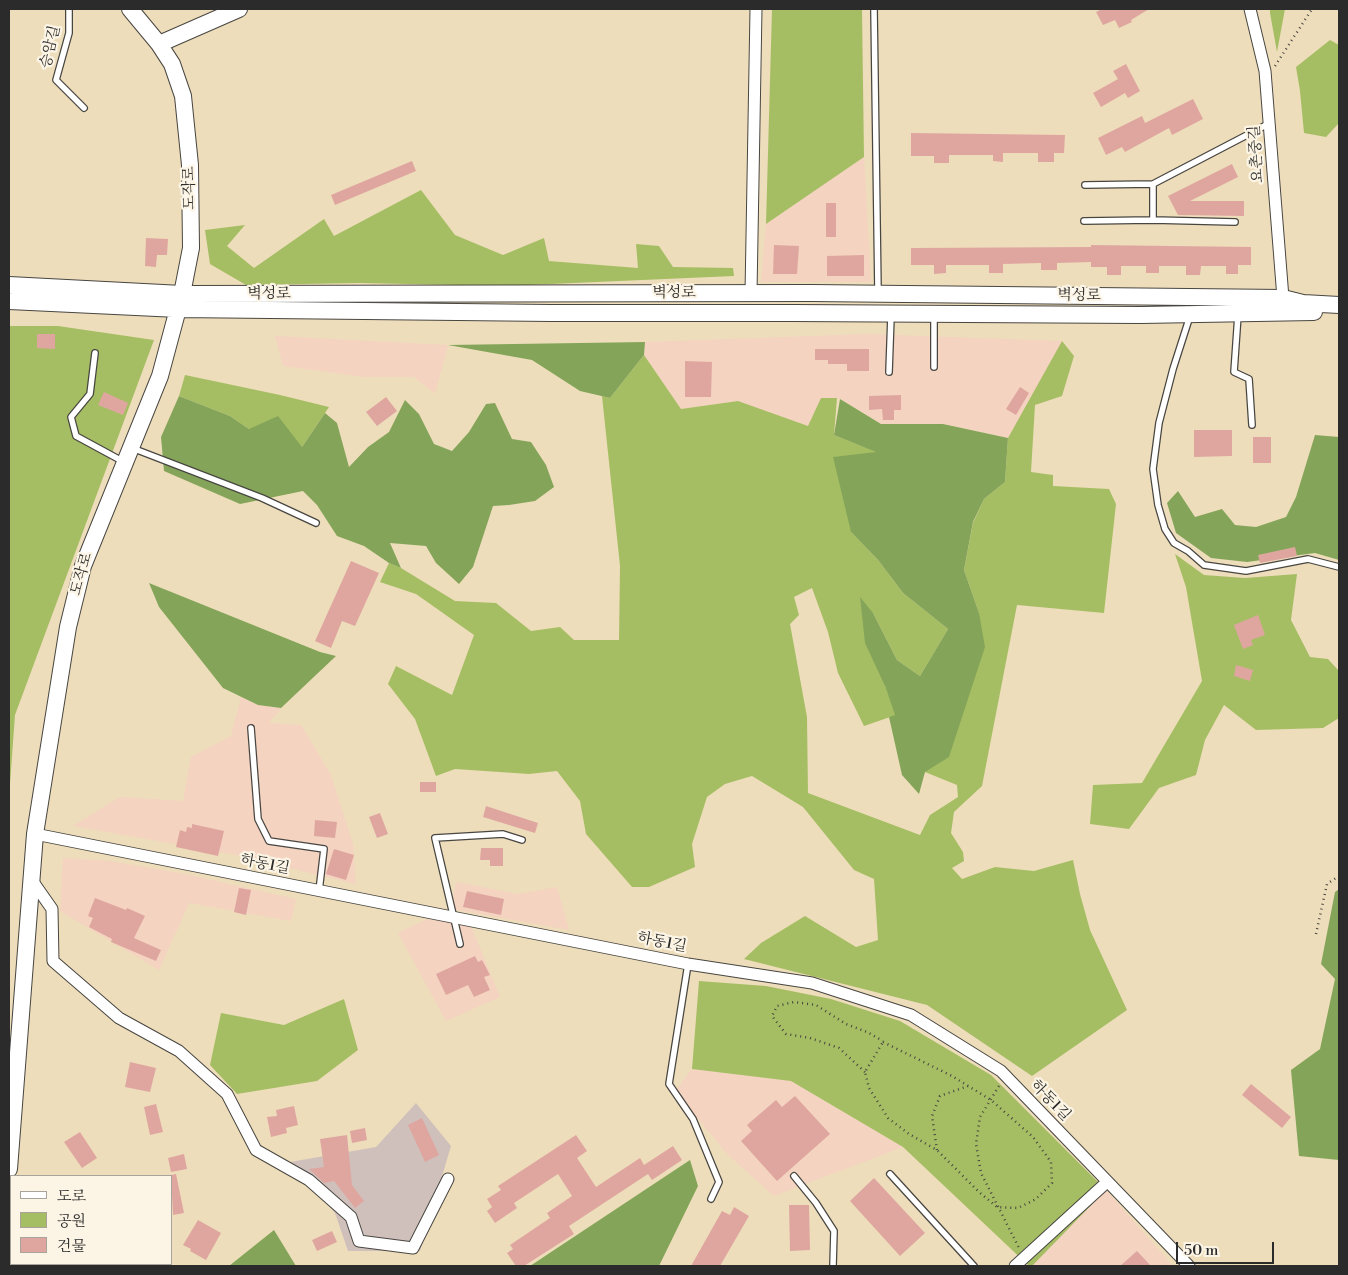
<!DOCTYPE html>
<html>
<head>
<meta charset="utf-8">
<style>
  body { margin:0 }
  #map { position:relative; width:1348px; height:1275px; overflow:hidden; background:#edb; font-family:"Libre Bodoni","Noto Serif KR",serif }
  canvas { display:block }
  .frame { position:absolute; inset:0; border:10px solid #2b2b2b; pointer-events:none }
  .legend { position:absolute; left:10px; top:1175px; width:162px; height:90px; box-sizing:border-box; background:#fcf5e5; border:1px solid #a8a49b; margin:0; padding:6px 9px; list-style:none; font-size:15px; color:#2b2b2b }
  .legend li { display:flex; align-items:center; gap:10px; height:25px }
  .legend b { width:25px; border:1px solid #a8a49b }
  .scale { position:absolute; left:1176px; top:1242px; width:98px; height:22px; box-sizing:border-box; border:2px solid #2b2b2b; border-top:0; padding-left:6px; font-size:15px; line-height:18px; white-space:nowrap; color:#2b2b2b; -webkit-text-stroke:4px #fcf5e5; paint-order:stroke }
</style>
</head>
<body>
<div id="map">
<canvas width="1348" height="1275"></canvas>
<div class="frame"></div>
<ul class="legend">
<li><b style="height:6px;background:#fff"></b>도로</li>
<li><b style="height:14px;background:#a6be63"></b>공원</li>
<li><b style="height:14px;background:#dfa6a0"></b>건물</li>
</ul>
<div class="scale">50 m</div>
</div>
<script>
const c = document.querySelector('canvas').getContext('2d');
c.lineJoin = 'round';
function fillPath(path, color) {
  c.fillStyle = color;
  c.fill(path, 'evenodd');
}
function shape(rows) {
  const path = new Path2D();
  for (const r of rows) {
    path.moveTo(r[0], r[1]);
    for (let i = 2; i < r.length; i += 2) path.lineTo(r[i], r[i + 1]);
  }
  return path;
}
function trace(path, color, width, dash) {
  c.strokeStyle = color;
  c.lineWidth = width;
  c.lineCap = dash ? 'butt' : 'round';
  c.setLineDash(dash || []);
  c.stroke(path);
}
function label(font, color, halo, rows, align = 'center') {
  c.font = font + ' "Libre Bodoni","Noto Serif KR",serif';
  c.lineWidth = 4.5;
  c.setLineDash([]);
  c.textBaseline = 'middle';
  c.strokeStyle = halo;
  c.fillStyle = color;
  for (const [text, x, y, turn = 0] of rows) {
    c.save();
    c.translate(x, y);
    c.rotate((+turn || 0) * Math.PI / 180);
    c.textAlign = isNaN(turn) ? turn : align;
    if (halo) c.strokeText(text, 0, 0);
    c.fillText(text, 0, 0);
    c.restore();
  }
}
fillPath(shape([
  [864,157,871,282,761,282,766,224],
  [866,334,1062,341,1060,349,1008,438,943,424,881,424,840,399,821,398,808,427,738,401,681,409,644,355,645,342],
  [275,336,448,345,435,394,414,377,365,377,283,366],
  [241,697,258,705,281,708,269,723,301,725,331,775,353,844,356,884,231,854,73,826,120,797,183,801,191,757,231,736],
  [63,858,111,861,185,874,296,899,291,921,189,903,159,970,60,911],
  [456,882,518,894,557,887,569,930,451,909],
  [432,917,471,926,500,997,446,1021,398,933],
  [692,1069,791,1081,903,1147,774,1196,729,1156,675,1091],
  [1106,1190,1173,1266,1028,1266]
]), '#f4d3c0');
fillPath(shape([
  [416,1103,451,1146,420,1251,348,1251,335,1213,290,1162,376,1147]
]), '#d0c0bc');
fillPath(shape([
  [772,9,862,9,864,157,766,224],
  [1270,9,1285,9,1277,52,1270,13],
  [1330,40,1339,45,1339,123,1326,137,1304,133,1300,91,1296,67],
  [421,190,455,235,503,255,544,238,549,261,638,268,636,244,659,246,673,267,733,268,734,276,505,286,359,283,246,285,210,264,205,230,245,225,227,246,254,268,324,219,334,236],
  [9,326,58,326,154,340,15,715,9,798],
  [1062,341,1074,356,1062,396,1035,405,1031,472,1053,475,1053,486,1109,489,1116,504,1104,613,1017,605,982,786,954,812,951,833,963,852,964,861,952,868,962,879,995,867,1034,871,1073,860,1080,894,1090,930,1127,1010,1032,1076,927,1005,744,959,761,943,805,916,856,947,878,940,874,879,854,870,803,807,752,776,725,784,707,797,692,844,695,867,649,887,632,887,586,834,580,801,557,771,529,774,455,769,436,776,415,719,388,684,396,666,452,695,474,635,416,594,380,582,389,563,401,568,455,601,496,603,531,631,560,627,574,640,619,640,620,566,602,396,610,398,644,355,681,409,738,401,808,426,821,398,837,398,834,435,877,452,851,532,878,560,903,593,948,629,920,676,897,660,873,613,885,686,896,715,864,726,838,673,828,632,812,588,794,597,799,615,790,624,807,717,808,793,920,835,930,815,958,797,957,785,925,772,979,613,964,570,973,523,984,499,1005,482,1008,438],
  [185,375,280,395,329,407,302,447,249,429,230,416,179,396],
  [1175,554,1204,575,1245,578,1297,574,1291,620,1310,657,1328,659,1339,671,1339,718,1323,728,1256,730,1224,705,1205,740,1196,775,1159,788,1129,829,1090,824,1093,785,1142,783,1202,681,1186,587],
  [699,981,766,986,831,999,900,1021,991,1075,1106,1190,1032,1266,1029,1266,903,1147,791,1081,692,1069],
  [344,999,358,1050,317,1081,237,1094,210,1065,221,1013,284,1025]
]), '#a6be63');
fillPath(shape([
  [645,342,644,355,610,398,580,391,532,360,448,345],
  [179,396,230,416,249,429,278,416,302,447,325,413,337,423,349,467,368,447,389,432,405,400,419,414,434,444,452,451,469,432,486,404,495,403,512,439,531,442,546,465,554,487,535,501,509,505,493,506,473,567,459,584,436,563,426,546,390,543,401,568,389,563,364,546,337,536,317,505,303,491,240,504,164,471,161,437],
  [840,399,881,424,943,424,1008,438,1005,482,984,499,973,522,964,570,979,613,985,647,949,757,925,772,919,794,902,775,889,717,895,715,885,686,865,643,860,597,873,613,897,660,920,676,948,629,903,593,878,560,851,532,833,457,876,452,834,435],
  [1315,435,1339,437,1339,560,1315,553,1247,562,1211,558,1176,533,1167,503,1178,491,1195,517,1222,509,1235,525,1256,527,1286,517,1296,497],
  [149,583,320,652,336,656,281,708,258,705,223,688,159,607],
  [1339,889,1339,1160,1299,1156,1291,1070,1320,1049,1335,979,1321,964,1335,892],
  [690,1160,698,1186,659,1266,530,1266],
  [274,1230,296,1266,229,1266]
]), '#84a559');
fillPath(shape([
  [1102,9,1149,9,1131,20,1132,22,1119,28,1115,20,1103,25,1096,12],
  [1126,64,1140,91,1128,98,1125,93,1101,107,1093,93,1118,79,1113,71],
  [1193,99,1203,119,1172,135,1169,128,1125,152,1122,147,1106,155,1098,138,1142,116,1145,123],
  [911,133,1065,135,1064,153,1054,153,1054,162,1038,162,1038,153,1003,153,1003,162,993,161,993,155,949,155,949,163,934,163,934,156,911,156],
  [412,161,416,171,335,205,331,195],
  [1232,164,1238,177,1190,201,1244,201,1244,216,1178,215,1168,196],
  [826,203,836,203,836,237,826,237],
  [146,238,168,239,167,255,157,255,156,267,145,266],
  [774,245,799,246,797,274,773,274],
  [1091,245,1251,247,1251,265,1238,265,1238,274,1226,274,1226,266,1201,266,1200,275,1186,275,1186,266,1159,266,1159,273,1146,273,1146,266,1121,266,1121,275,1107,275,1107,267,1091,267,1091,262,1057,263,1057,270,1041,270,1041,263,1003,264,1003,273,989,273,989,265,946,265,946,273,934,274,934,265,911,265,911,248,1091,247],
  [864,255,864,276,827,276,827,256],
  [37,334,55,334,55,349,37,348],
  [815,349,869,349,869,371,847,371,847,364,828,364,828,360,815,360],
  [685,361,712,362,711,397,685,397],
  [1020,387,1029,393,1016,415,1006,409],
  [104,392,128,403,123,415,98,405],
  [901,395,901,410,894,410,894,420,883,420,882,409,869,410,869,396],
  [386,397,397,411,377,426,366,412],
  [1194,430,1232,430,1232,456,1194,457],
  [1253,437,1271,437,1271,463,1253,463],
  [1295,547,1297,556,1260,563,1258,555],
  [351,561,379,573,355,626,342,621,331,648,315,641],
  [1258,615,1265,635,1251,640,1253,645,1243,649,1234,625],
  [1236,665,1253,670,1250,681,1234,676],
  [420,782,436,782,436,792,420,792],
  [486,806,538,823,535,833,483,817],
  [380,813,388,834,377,838,369,817],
  [315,820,337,822,335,838,314,836],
  [192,824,224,831,218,856,176,847,180,830,186,832,187,827,192,828],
  [481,848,503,848,503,866,490,866,490,860,480,860],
  [334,849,354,855,346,880,326,874],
  [239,888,251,890,246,915,234,912],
  [467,891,504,899,501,915,463,907],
  [95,898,126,910,127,908,145,916,134,938,161,950,156,961,111,942,112,939,89,927,93,918,88,916],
  [475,956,478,962,482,960,490,975,484,977,490,990,474,997,468,985,446,995,436,974],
  [130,1062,156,1068,150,1092,125,1087],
  [1251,1084,1291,1117,1282,1128,1242,1095],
  [795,1096,830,1134,777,1181,741,1141,752,1131,747,1125,776,1100,782,1107],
  [156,1104,163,1132,150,1135,144,1107],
  [294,1106,298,1125,286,1128,287,1133,271,1137,267,1117,277,1116,276,1110],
  [422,1118,439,1155,425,1162,408,1125],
  [365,1128,367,1140,352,1143,350,1131],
  [80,1132,97,1158,82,1168,64,1142],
  [347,1135,352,1185,364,1201,355,1208,334,1181,324,1183,309,1169,324,1167,320,1139],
  [576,1135,587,1151,577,1158,596,1187,640,1158,644,1165,673,1146,682,1160,652,1180,648,1174,569,1226,574,1234,524,1266,516,1266,507,1253,513,1249,510,1245,550,1218,547,1213,572,1196,558,1174,514,1203,517,1208,495,1223,487,1211,492,1207,487,1199,501,1190,498,1186],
  [184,1154,187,1169,171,1172,168,1158],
  [176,1174,184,1213,173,1215,171,1175],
  [874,1178,925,1233,900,1256,850,1201],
  [789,1205,809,1205,810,1250,790,1251],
  [734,1207,749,1216,720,1266,691,1266,722,1211,730,1215],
  [198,1220,221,1233,206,1260,190,1251,191,1249,183,1245],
  [332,1231,337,1242,317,1251,312,1240],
  [1137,1251,1151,1266,1120,1266]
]), '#dfa6a0');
const lane = shape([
  [69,9,69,33,56,80,84,108],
  [874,9,878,292],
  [1153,184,1153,220,1235,222],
  [1085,185,1153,184,1270,123],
  [1084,221,1153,220],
  [1238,315,1234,372,1249,379,1252,425],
  [1190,316,1173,369,1159,423,1153,469,1158,505,1165,529,1174,543,1188,551,1204,565,1246,571,1308,559,1339,567],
  [95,353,90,394,71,417,76,436,124,462],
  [934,367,934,317],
  [889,372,891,316],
  [132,448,262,498,316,523],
  [251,728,258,819,269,841,324,849,319,891],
  [460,944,435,838,503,834,522,840],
  [688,964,669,1084,693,1119,719,1182,711,1199],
  [890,1174,974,1266],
  [794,1176,816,1203,834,1231,833,1266]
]);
const street = shape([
  [1250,9,1265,71,1283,298],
  [751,293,756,9],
  [35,834,688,964,812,983,911,1015,1001,1071,1189,1266],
  [31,879,52,909,53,961,119,1018,179,1051,227,1094,256,1150,309,1180,351,1217,359,1241,413,1248,448,1179],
  [1015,1266,1107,1182]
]);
const secondary = shape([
  [159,44,239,9],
  [9,285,182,294,811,293,1283,298,1303,303,1339,305],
  [9,301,178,309,551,313,793,313,1141,315,1314,312],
  [9,1169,35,834,68,627,83,566,160,376,182,294,191,248,190,165,183,96,172,64,159,44,130,9]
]);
trace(lane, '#484641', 8);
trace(street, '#484641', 13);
trace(secondary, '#484641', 18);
trace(shape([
  [1275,66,1312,9],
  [1316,934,1327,884,1339,876],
  [883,1042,952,1076,991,1100,1033,1137,1051,1162,1052,1183,1036,1199,1018,1208,997,1207,979,1192,937,1150,909,1134,888,1118,869,1088,865,1072,883,1042],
  [865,1072,839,1048,810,1038,786,1034,772,1016,777,1006,794,1002,816,1005,846,1024,867,1032,883,1041],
  [999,1086,980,1117,976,1144,981,1173,1019,1248],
  [937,1150,932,1116,940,1096,968,1086]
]), '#484641', 2.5, [1, 4]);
trace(lane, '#fff', 5.5);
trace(street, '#fff', 11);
trace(secondary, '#fff', 16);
label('15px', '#2b2b2b', '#fcf5e5', [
  ["승암길",51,47,-77],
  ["요촌중길",1257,154,-94],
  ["도작로",190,188,-91],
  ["벽성로",674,293],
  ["벽성로",269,294],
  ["벽성로",1079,296,1],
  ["도작로",82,574,-74],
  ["하동1길",265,865,11],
  ["하동1길",662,943,11],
  ["하동1길",1050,1101,46]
]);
</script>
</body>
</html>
